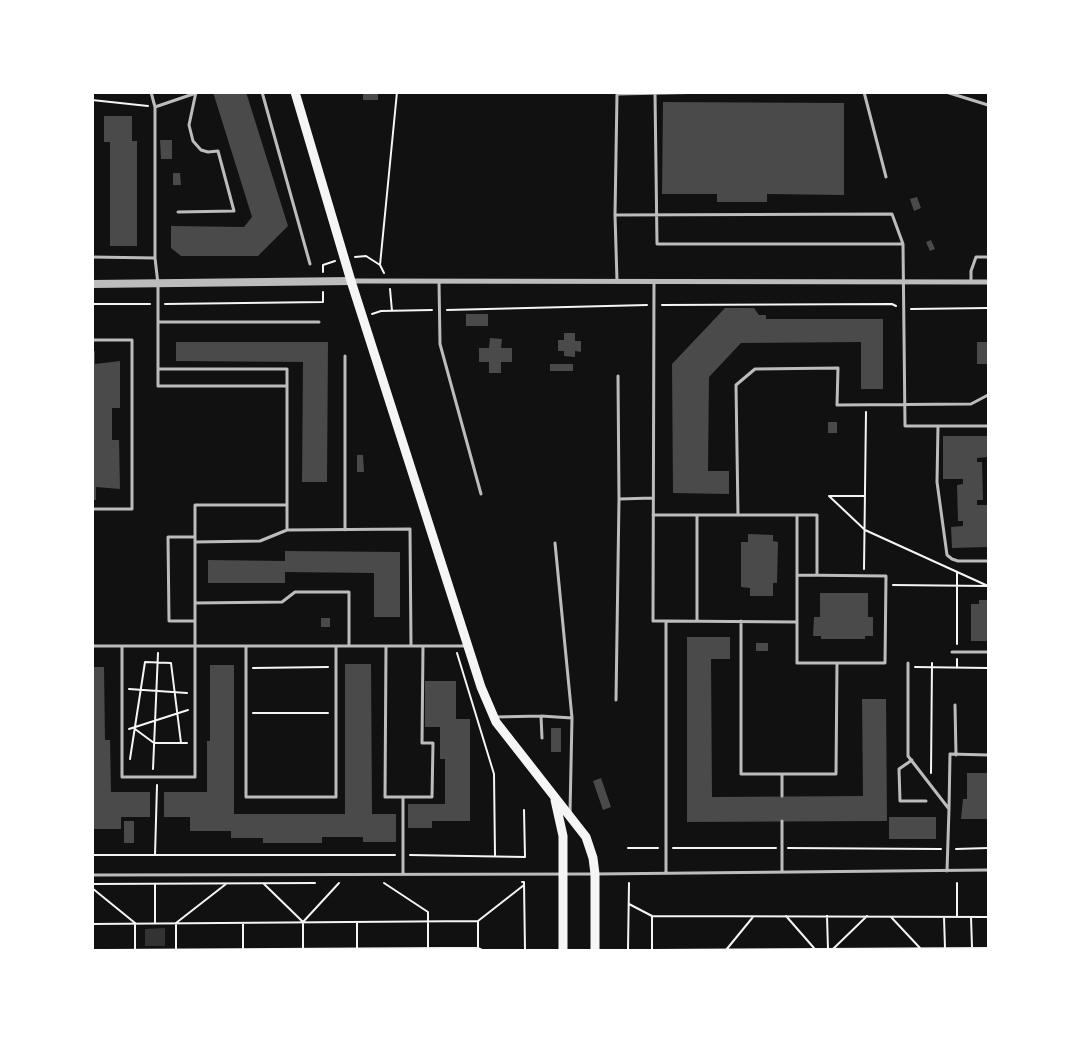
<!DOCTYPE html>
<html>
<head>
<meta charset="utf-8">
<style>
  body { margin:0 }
  #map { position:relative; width:1081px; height:1043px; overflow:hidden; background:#111; font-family:"DejaVu Sans",sans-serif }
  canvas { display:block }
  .frame { position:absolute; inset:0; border:94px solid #fff; pointer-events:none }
</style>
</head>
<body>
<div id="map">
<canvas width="1081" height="1043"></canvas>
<div class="frame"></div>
</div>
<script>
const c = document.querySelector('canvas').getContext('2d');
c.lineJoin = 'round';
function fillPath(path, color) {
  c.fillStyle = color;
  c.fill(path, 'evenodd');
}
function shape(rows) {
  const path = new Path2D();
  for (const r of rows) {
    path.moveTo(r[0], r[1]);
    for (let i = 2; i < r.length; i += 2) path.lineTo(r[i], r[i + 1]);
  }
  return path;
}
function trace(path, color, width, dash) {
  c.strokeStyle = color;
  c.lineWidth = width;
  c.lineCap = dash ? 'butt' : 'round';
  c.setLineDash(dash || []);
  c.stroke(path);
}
fillPath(shape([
  [165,928,165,946,145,946,145,929]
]), '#333');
fillPath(shape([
  [213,92,246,92,288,226,258,256,181,256,171,248,171,226,244,227,252,217],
  [363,92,378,92,378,100,363,100],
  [663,102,844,103,844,195,767,194,767,202,717,202,717,194,662,194],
  [104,116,132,116,132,141,137,141,137,246,110,246,110,142,104,142],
  [160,140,172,140,172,159,161,159],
  [173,173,180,173,181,185,173,185],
  [917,197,921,208,914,211,910,199],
  [931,240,935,249,930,251,926,242],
  [725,308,754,308,759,315,766,315,766,319,883,319,883,389,861,389,861,342,741,343,709,377,708,471,729,471,729,494,673,493,672,364],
  [466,314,488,314,488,326,466,326],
  [564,333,575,333,575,341,581,341,581,352,575,351,575,357,564,356,564,351,558,351,558,340,564,340],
  [490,338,502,339,501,348,512,348,512,362,501,362,501,373,489,373,489,362,479,362,479,348,489,348],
  [176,342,328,342,327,482,302,482,303,362,176,361],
  [977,342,988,342,988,364,977,364],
  [92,351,95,351,95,364,120,361,120,408,112,408,112,440,119,440,120,489,96,487,96,500,92,500],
  [550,364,573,364,573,371,550,371],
  [828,422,837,422,837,433,828,433],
  [943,436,988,436,988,457,977,458,977,462,982,462,983,500,977,500,977,505,988,505,988,547,952,548,951,527,963,526,963,521,958,521,957,485,963,484,963,479,943,479],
  [357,455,363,455,364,472,357,472],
  [748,534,773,535,773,541,778,542,777,583,773,583,773,596,750,596,750,588,741,587,741,542,748,542],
  [285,551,400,552,400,617,374,617,374,573,285,572,285,583,208,583,208,560,285,561],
  [820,593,868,593,868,617,873,617,873,636,865,636,865,639,821,639,821,636,813,636,814,617,820,617],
  [979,600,988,600,988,641,971,641,971,604,979,604],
  [321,618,330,618,330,627,321,627],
  [687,637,730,637,730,659,711,659,712,797,863,796,862,699,886,699,887,821,687,822],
  [756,643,768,643,768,651,756,651],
  [345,664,371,664,372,814,396,814,396,842,363,842,363,837,322,837,322,843,263,843,263,838,231,838,231,831,190,831,190,817,164,817,164,792,207,792,207,741,210,741,210,665,234,665,234,814,345,814],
  [92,667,104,667,105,740,110,740,111,792,150,792,150,817,121,817,121,829,92,829],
  [425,681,456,681,456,719,470,719,470,821,432,821,432,828,408,828,408,804,445,804,445,759,440,759,440,727,425,727],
  [551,728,561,728,561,752,551,752],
  [967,773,988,773,988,819,961,819,963,799,967,799],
  [601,778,611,807,603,810,593,781],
  [889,817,936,817,936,839,889,839],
  [124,821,134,821,134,843,124,843]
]), '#4a4a4a');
trace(shape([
  [92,100,148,106],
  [355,257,366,256,380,265],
  [323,272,323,265,335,261],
  [384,273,380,265,397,92],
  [390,289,392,311],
  [92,304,150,304],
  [165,304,323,302,323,292],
  [662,305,892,304,896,306],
  [911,309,988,308],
  [447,310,647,305],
  [372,314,381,311,432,310],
  [865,496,829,496,865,530,988,586],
  [864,569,866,412],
  [893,585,988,586],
  [957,644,957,572],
  [457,653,494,774,495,855],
  [957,659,957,668],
  [915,667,988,668],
  [253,668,328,667],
  [129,689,187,693],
  [253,713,328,713],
  [129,729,188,710],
  [135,729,154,743,187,743],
  [130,759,145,662,171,663,181,743],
  [153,769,158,653],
  [931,773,932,663],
  [628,848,658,848],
  [673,848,776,848],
  [788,848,941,849],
  [956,849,988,848],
  [92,855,395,855],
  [155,855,157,785],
  [410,855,525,857,524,810],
  [522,882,524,882,525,950],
  [384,883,428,912,428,950],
  [92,884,315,883],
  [155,884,155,923],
  [264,884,303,922],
  [92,888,135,923,135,950],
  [629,904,652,916,988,917],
  [786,916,814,948],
  [827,916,828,949],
  [957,916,957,883],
  [891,917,920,948],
  [944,917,945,948],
  [971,917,972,947],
  [478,921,478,948],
  [357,922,357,949],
  [243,923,243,950],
  [92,924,478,921,524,885],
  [303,949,303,922,339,883],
  [833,949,867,916],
  [105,950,447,948,478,948,482,950],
  [176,950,176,923,226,884],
  [628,950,629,883],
  [652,950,652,916],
  [653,950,988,948],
  [726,950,753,917]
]), '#f5f5f5', 2);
trace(shape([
  [262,92,310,264],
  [864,92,886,177],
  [946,92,988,105],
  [655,93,657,244,903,244],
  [155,107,199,92],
  [178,212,234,211,218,151,208,152,201,150,193,141,189,125,196,92],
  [615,215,617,94,713,92],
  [92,257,155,258,155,107,151,92],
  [155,258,158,284,158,369,287,369,287,530],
  [439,281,440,344,481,494],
  [617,281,615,215,892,214,903,244,905,426,988,426],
  [654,282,653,621,666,621,666,873],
  [971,282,971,271,976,257,988,257],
  [158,322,319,322],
  [92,340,132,340,132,509,92,509],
  [345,356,345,530],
  [158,369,158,386,287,386],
  [938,426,937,482,947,555,952,559,958,561,988,561],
  [619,499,653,498],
  [653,515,797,515,797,663,885,663,886,576,797,575],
  [738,515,736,385,755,369,838,368,837,405,971,404,988,395],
  [797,515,817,515,817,575],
  [195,537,168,537,169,621,195,621],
  [195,542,260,541,287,530,410,529,411,646],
  [555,543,572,718,570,813],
  [195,603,282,602,295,592,349,592,349,646],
  [666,621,797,622],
  [697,621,697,515],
  [741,621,741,774,836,774,837,663],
  [92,646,467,646],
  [122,646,122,777,195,777,195,505,287,505],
  [246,646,246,797,336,797,336,646],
  [386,646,385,797,432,797,433,743,422,743,423,646],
  [952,652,988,652],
  [908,663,908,756,949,809,947,871],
  [616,700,619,499,618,376],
  [955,705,956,755],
  [541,716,542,738],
  [495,717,541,716,572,718],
  [912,760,899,769,900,801,926,801],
  [782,774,782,796],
  [403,797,403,874],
  [949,809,950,754,988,755],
  [782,821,782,872],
  [92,875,595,874,988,870]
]), '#bcbcbc', 3);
trace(shape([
  [351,281,988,282]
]), '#bcbcbc', 5);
trace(shape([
  [92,284,351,281]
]), '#bcbcbc', 8);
trace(shape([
  [295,92,351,281,481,687,496,722,586,837,593,858,595,874,595,950],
  [555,800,563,836,563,950]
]), '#f5f5f5', 9);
</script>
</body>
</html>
